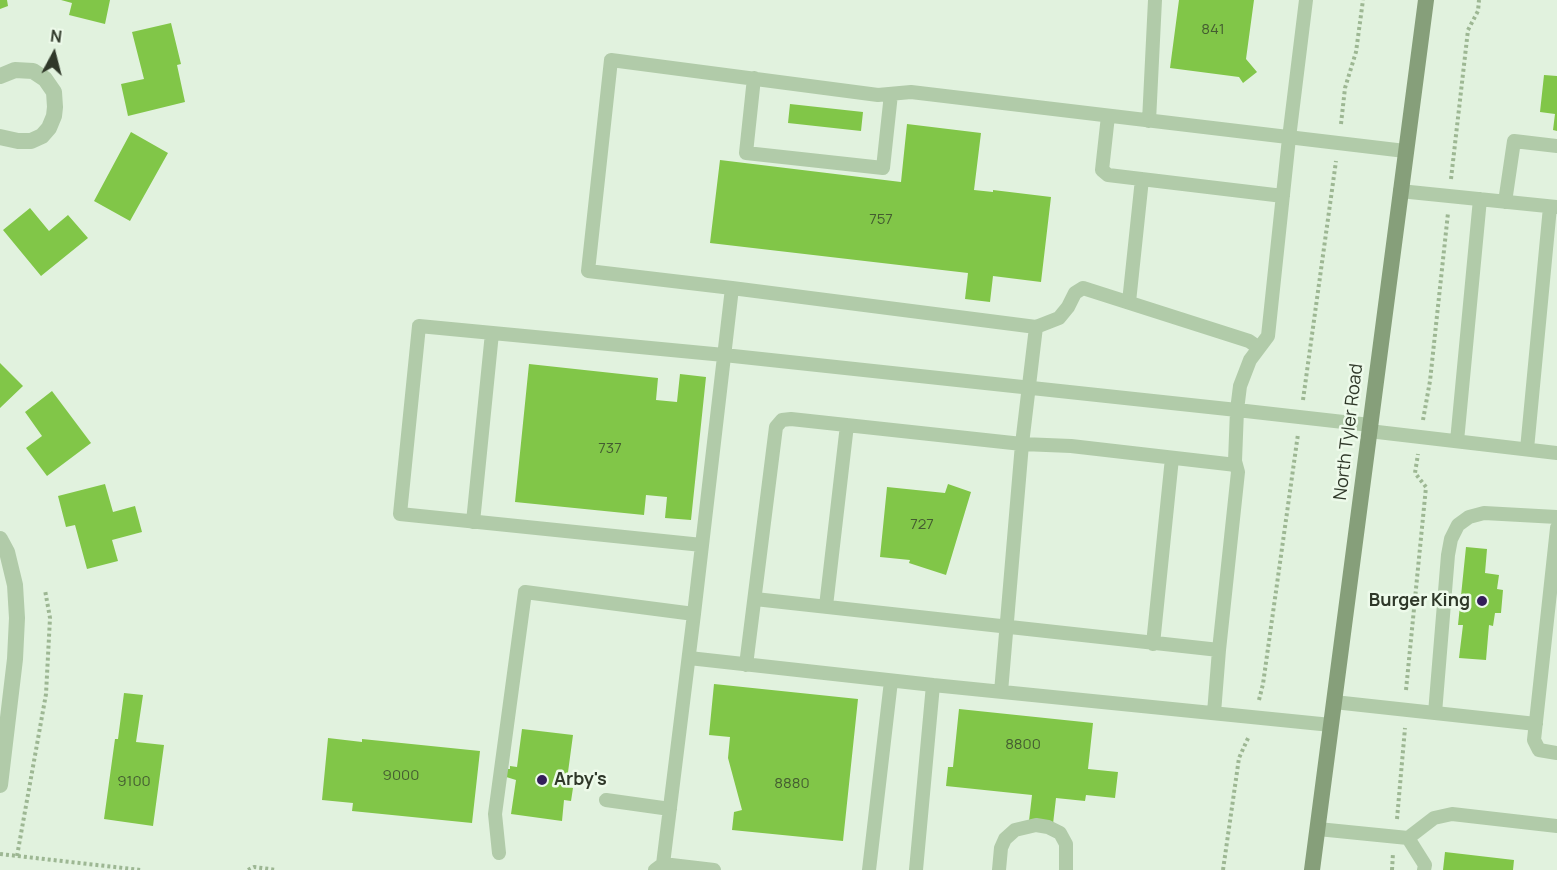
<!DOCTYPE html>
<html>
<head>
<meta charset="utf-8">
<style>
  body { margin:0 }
  #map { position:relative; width:1557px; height:870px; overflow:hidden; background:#e1f2de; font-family:Manrope,sans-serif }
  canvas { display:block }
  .north { position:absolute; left:24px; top:24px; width:60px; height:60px; -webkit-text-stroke:4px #edfaea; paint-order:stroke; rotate:7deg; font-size:16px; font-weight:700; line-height:24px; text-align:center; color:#2f3829 }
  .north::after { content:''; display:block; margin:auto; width:21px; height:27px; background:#2f3829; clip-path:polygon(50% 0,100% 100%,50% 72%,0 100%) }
</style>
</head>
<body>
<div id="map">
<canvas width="1557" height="870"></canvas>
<div class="north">N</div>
</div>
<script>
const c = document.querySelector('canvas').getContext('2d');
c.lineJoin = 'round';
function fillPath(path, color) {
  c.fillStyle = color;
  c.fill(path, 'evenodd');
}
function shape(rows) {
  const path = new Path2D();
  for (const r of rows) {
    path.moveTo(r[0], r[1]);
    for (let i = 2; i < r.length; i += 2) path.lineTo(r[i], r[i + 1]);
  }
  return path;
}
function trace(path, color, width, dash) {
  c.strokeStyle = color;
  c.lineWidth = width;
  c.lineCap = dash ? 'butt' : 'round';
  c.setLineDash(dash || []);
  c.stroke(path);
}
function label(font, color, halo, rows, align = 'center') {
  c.font = font + ' Manrope,sans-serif';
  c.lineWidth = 5;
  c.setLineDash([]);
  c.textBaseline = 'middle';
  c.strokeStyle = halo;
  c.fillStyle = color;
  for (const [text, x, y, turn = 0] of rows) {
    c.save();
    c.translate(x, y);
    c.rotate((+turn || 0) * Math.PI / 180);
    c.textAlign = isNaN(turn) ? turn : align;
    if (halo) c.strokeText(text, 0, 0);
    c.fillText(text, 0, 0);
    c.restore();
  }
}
fillPath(shape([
  [0,0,7,0,8,6,0,9],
  [61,0,110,0,105,24,69,15,72,3],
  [1179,0,1254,0,1246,59,1257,72,1243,83,1239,77,1170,68],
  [171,23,181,64,177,65,185,102,128,116,121,84,144,79,132,32],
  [1544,75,1557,76,1557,131,1553,130,1555,114,1540,112],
  [790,104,863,112,861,131,788,123],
  [907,124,981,133,974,190,993,192,993,190,1051,197,1041,282,993,276,990,302,965,299,968,273,710,243,720,160,901,182],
  [131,132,168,153,130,221,94,201],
  [30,208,49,231,68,215,88,238,41,276,3,230],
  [0,363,23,386,0,408],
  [529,364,658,378,656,400,677,402,680,374,706,377,691,520,665,518,667,497,646,495,644,515,515,502],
  [52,391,91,443,47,476,26,448,42,436,25,412],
  [105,484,113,512,135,506,142,532,112,540,118,561,87,569,75,525,66,527,58,496],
  [948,484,971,492,946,575,909,563,910,560,880,557,887,487,945,493],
  [1466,547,1487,549,1485,573,1499,575,1497,589,1503,590,1501,613,1495,613,1493,626,1489,625,1486,660,1459,658,1463,625,1458,625],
  [714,684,858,699,843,841,732,830,734,812,742,810,728,758,730,737,709,735],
  [124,693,143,695,136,742,164,745,153,826,104,819,115,739,118,739],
  [959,709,1093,723,1088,769,1118,772,1115,798,1086,795,1085,801,1056,798,1053,824,1029,821,1032,795,946,786,948,767,953,767],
  [522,729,573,735,566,787,573,788,571,801,564,800,562,821,511,814,516,780,503,776,504,769,510,769,510,766,517,767],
  [328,738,362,742,362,739,480,751,472,823,352,811,353,803,322,800],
  [1445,852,1514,860,1513,870,1443,870]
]), '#81c648');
trace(shape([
  [1341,124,1345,88,1356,52,1363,0],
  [1451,179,1468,30,1478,11,1479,0],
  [1303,400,1336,161],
  [1423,420,1430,381,1448,213],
  [1406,690,1426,487,1415,473,1418,454],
  [1259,700,1263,684,1298,434],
  [1397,819,1405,728],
  [0,854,141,870],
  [17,856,46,694,50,618,45,590],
  [248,870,254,867,277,870],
  [1223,870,1239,758,1249,736],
  [1392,870,1393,853]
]), '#9db793', 4, [3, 3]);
trace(shape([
  [1306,0,1289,138,1268,336,1250,360,1240,386,1237,410,1370,425],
  [754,78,746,153,883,168,891,94],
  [1108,116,1102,170,1108,175,1283,196],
  [1149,121,1155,0],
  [1400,191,1557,207],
  [1505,202,1514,141,1557,146],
  [732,288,1036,327,1022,444,1001,692],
  [1129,302,1142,179],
  [1036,327,1059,318,1068,307,1075,293,1083,288,1249,341,1259,348],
  [1369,431,1557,453],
  [1457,441,1480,199],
  [1527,449,1550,207],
  [473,522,492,333],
  [1557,528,1534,740,1539,750,1557,753],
  [702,545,400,514,419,326,724,355,1237,410,1235,461,1238,472,1219,650,755,599],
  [826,606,847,425],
  [1153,644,1172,458],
  [689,658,933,685,916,870],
  [746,665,776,427,782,420,791,419,1022,444,1071,446,1236,465],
  [933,685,1331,725],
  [1334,702,1536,724],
  [1214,713,1219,650],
  [1435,713,1448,555,1451,539,1458,525,1469,517,1484,513,1557,517],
  [606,800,670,809],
  [1318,829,1408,838,1434,818,1452,814,1557,826],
  [1408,838,1425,865,1424,870],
  [499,853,495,814,525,592,694,614],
  [655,870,663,864,714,870],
  [666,870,663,864,694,614,732,288,588,271,611,60,878,95,911,92,1405,151],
  [869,870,891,681],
  [999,870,1001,848,1005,839,1015,830,1036,825,1048,827,1060,833,1066,844,1066,870]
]), '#b1cba9', 14);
trace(shape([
  [0,76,15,70,33,71,45,79,54,92,55,107,54,116,49,128,42,136,31,141,18,141,0,137],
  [0,539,7,552,15,585,17,618,15,659,0,785]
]), '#b1cba9', 16);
trace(shape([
  [1312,870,1426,0]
]), '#869f7a', 16);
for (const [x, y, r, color] of [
  [1482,601,6,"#341e5a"],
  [542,780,6,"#341e5a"]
]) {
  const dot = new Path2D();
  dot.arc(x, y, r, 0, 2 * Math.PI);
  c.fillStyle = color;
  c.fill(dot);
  trace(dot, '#edfaea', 2);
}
label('15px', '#445c31', null, [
  ["841",1213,30],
  ["757",881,220],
  ["737",610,449],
  ["727",922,525],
  ["8800",1023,745],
  ["9000",401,776],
  ["9100",134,782],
  ["8880",792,784]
]);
label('18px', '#2f3829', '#edfaea', [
  ["North Tyler Road",1349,432,-83]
]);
label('bold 18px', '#2f3829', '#edfaea', [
  ["Burger King",1470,601],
  ["Arby's",554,780,"left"]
], 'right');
</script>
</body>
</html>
